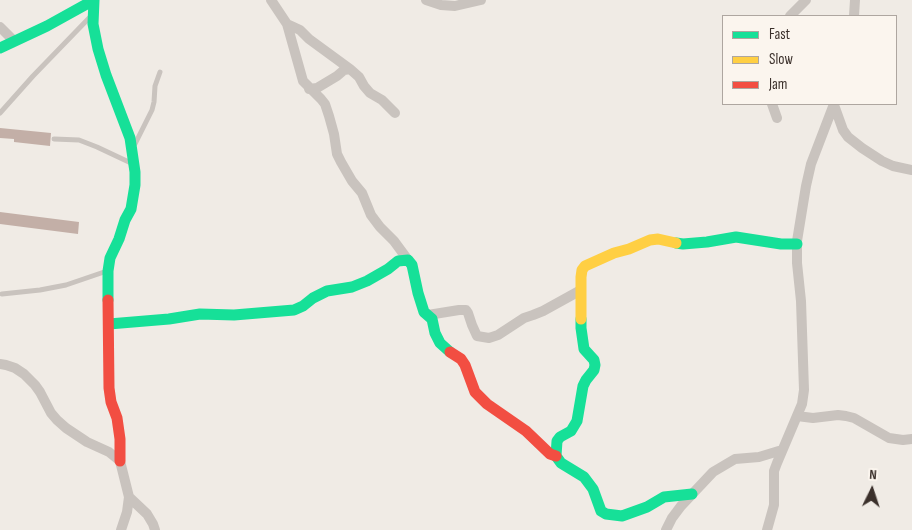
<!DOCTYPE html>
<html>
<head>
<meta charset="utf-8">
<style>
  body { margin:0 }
  #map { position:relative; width:912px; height:530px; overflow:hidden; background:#f0ebe5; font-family:"Sofia Sans Condensed",sans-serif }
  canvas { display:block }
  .legend { position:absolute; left:722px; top:15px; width:175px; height:90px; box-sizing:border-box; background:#fbf5ee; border:1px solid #aea6a0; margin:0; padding:6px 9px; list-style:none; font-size:15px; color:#3b302b }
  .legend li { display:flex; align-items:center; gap:10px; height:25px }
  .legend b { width:25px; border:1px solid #aea6a0 }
  .north { position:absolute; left:847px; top:465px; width:50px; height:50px; -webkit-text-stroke:4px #fbf5ee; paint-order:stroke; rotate:4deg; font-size:14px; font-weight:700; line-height:20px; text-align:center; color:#3b302b }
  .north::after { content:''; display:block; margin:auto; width:18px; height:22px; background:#3b302b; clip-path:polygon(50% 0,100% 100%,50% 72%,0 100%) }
</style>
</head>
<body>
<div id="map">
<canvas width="912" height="530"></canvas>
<ul class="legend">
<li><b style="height:6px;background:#16e098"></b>Fast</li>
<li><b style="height:6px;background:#ffcf43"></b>Slow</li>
<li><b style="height:6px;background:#f24e42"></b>Jam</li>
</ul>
<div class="north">N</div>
</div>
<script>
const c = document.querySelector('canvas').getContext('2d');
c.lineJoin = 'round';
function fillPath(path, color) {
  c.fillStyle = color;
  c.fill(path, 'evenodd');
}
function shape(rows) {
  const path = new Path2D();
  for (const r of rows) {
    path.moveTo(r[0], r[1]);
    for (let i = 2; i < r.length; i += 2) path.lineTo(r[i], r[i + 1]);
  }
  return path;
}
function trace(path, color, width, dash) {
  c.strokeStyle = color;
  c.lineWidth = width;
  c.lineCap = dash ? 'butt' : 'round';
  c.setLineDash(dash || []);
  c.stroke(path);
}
fillPath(shape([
  [0,128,51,133,50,146,14,142,14,139,0,138],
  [0,212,79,222,78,234,0,224]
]), '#c3afa7');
trace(shape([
  [0,113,33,76,91,16],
  [54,139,79,140,97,147,131,163],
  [135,144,152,110,154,102,155,86,160,72],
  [2,294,40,290,66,285,107,271]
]), '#c9c3be', 5);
trace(shape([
  [271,0,287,24,303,81,321,99,325,104,329,116,334,134,337,154,341,162,352,181,362,193,371,215,380,227,394,241,408,260],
  [426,0,441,5,455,6,481,0],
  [790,16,806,0],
  [854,16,855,0],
  [287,24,300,30,309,39,350,69],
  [0,27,14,41],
  [309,89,317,88,337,76,344,70,350,69,359,77,364,86,370,93,382,100,395,113],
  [772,104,777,118],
  [834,105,843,130,848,137,862,148,882,161,893,166,912,170],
  [428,315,459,310,466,310,468,313,472,325,477,336,489,338,498,335,524,318,533,315,543,311,581,290],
  [0,364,6,365,15,368,24,374,35,385,40,392,51,413,57,420,66,428,87,442,109,452,120,461,129,497,147,514,153,524,155,530],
  [797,416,813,418,838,415,846,416,854,418,889,438,903,440,912,439],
  [121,530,127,512,129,497],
  [666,530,672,518,681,506,713,472,735,459,759,457,782,450],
  [767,530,774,505,774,471,777,463,802,404,804,390,801,301,797,263,797,241,806,186,811,164,834,104]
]), '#c9c3be', 10);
trace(shape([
  [94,0,93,24,98,49,106,75,130,138,135,172,135,185,131,209,125,220,119,239,110,258,108,271,108,300],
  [0,48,47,26,94,0],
  [676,243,683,244,707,242,736,237,781,244,797,244],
  [581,319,581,328,584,349,594,360,595,365,594,370,586,380,583,386,577,421,571,431,560,437,557,441,556,456,561,463,584,477,593,489,601,511,606,514,622,516,647,507,664,497,692,494],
  [109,324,169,319,200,314,234,315,294,310,303,306,313,298,327,291,352,287,367,281,388,269,398,261,408,260,412,265,418,293,424,312,432,319,435,333,440,343,450,352]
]), '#16e098', 11);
trace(shape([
  [581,319,581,277,582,270,585,266,614,253,629,249,650,240,658,239,676,243]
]), '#ffcf43', 11);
trace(shape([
  [108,300,109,388,111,402,117,418,120,439,120,461],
  [450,352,461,359,465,365,475,392,487,404,526,431,550,454,556,456]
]), '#f24e42', 11);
</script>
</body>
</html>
